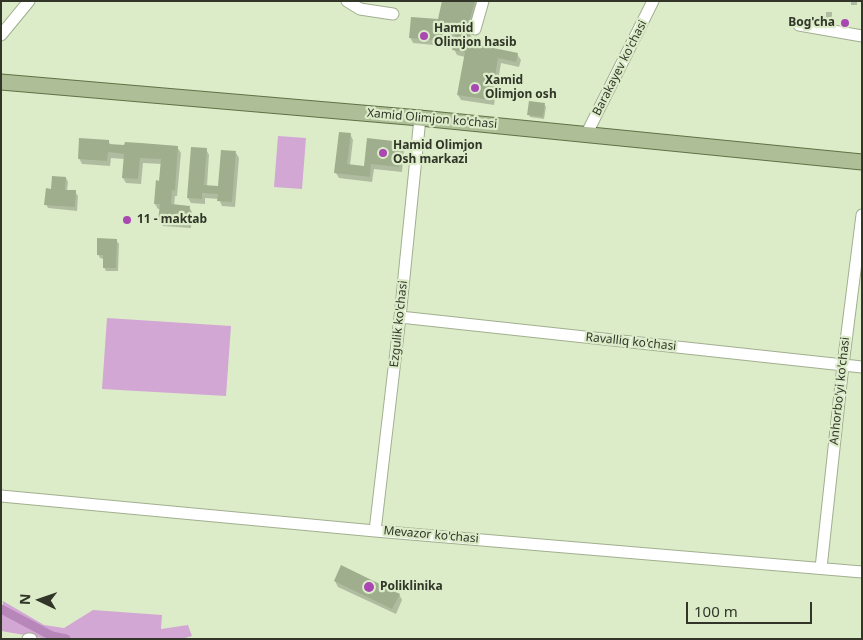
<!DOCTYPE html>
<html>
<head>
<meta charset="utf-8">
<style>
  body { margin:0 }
  #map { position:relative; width:863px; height:640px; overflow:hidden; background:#dcecc9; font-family:"Noto Sans",sans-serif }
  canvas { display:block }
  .frame { position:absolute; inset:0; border:2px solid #313629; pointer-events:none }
  .north { position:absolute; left:15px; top:575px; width:50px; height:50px; -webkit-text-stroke:4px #dcecc9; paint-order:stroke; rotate:273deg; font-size:14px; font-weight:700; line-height:20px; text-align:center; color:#313629 }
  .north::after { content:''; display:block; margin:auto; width:18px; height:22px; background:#313629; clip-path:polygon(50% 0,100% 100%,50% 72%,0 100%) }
  .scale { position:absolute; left:686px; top:602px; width:126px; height:22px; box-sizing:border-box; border:2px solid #313629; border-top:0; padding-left:6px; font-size:15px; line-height:18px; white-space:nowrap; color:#313629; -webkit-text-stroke:4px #dcecc9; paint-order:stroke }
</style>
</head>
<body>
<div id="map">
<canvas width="863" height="640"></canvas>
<div class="frame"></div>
<div class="north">N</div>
<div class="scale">100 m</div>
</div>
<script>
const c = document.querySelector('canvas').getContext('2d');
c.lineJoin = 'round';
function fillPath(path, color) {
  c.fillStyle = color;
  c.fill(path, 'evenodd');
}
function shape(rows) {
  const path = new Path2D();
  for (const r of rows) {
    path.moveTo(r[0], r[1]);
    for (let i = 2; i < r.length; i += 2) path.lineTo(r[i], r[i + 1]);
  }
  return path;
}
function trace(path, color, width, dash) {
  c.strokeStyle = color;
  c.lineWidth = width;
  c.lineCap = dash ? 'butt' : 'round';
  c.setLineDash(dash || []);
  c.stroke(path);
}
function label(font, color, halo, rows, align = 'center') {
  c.font = font + ' "Noto Sans",sans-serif';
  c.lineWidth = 4.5;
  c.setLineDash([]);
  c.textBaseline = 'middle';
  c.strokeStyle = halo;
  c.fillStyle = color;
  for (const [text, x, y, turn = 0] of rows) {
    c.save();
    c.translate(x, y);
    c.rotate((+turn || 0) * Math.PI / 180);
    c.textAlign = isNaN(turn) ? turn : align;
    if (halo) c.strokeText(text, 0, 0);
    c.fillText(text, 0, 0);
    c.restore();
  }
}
fillPath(shape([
  [278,136,306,138,302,189,274,187],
  [107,318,231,326,226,396,102,389],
  [3,601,44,625,64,628,93,610,162,615,161,629,188,625,192,636,181,639,48,639,1,631]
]), '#d2a7d4');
fillPath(shape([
  [443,1,480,1,470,33,473,41,472,45,517,54,521,60,519,67,501,63,494,105,461,100,458,95,465,57,457,55,454,49,456,38,445,37,444,46,413,43,410,37,439,21],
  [851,1,857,1,857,5,851,5],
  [826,12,832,12,832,18,826,18],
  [544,104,546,107,544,119,530,117,529,114],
  [350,134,353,140,350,165,365,167,401,143,404,148,402,172,374,169,372,182,339,178,336,173],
  [108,141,111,145,177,147,181,153,177,196,175,196,174,206,189,207,192,212,191,228,163,226,160,221,161,209,158,209,155,204,160,182,162,164,143,163,141,184,126,183,123,178,124,159,111,158,110,166,82,164,79,158],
  [206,149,209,155,207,186,219,187,236,153,239,158,235,207,222,206,219,199,205,198,205,204,191,203,188,198],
  [66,178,68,182,67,191,75,192,78,196,77,211,48,208,46,204,52,190],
  [116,240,119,244,118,271,106,271,104,267,104,259,100,258,98,254],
  [335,581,399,594,402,600,396,614,338,587]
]), '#0003');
trace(shape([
  [1,609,52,636,66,639]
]), '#b787ba', 9);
fillPath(shape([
  [442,1,475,1,468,27,470,35,469,43,518,53,516,62,498,58,491,100,457,95,465,52,452,50,455,33,442,32,441,41,409,38,411,17,438,19],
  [529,101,545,103,543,117,527,115],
  [339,132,351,133,347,164,364,166,367,138,402,142,399,167,371,164,370,177,334,173],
  [79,138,109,140,109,144,124,145,125,142,141,143,178,146,175,191,172,190,171,204,190,206,188,223,158,221,160,204,154,204,156,180,159,181,161,159,140,158,138,179,122,178,124,154,108,152,107,161,78,159],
  [191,147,207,148,204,185,218,186,221,150,236,151,232,202,217,201,218,194,202,193,202,199,187,198],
  [52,176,66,177,65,190,76,190,75,207,44,205,46,188,51,189],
  [97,238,117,239,116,268,103,268,103,255,97,255],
  [341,565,400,594,392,609,334,581]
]), '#9fae8d');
const minor = shape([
  [347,1,360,9,393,14],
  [799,25,862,36],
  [475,29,483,1],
  [1,35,29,1],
  [586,135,653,1],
  [400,317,862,367],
  [1,496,375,531,862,572],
  [375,531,400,317,420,118],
  [821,568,843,365,862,215],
  [28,639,31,639]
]);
const major = shape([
  [1,82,420,118,862,162]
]);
trace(minor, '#a1af8f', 13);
trace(major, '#5f7244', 17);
trace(minor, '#fff', 11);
trace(major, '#aebe97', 15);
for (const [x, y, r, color] of [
  [845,23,5,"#a848b0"],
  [424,36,5,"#a848b0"],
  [475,88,5,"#a848b0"],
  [383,153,5,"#a848b0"],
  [127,220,5,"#a848b0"],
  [369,587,6,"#a848b0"]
]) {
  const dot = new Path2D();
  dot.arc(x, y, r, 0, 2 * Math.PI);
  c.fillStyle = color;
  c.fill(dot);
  trace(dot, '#dcecc9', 2);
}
label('bold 12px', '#313629', '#dcecc9', [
  ["Bog'cha",835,23,"right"],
  ["Hamid",434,29],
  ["Olimjon hasib",434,43],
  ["Xamid",485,81],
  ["Olimjon osh",485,95],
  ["Hamid Olimjon",393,146],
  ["Osh markazi",393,160],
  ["11 - maktab",137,220],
  ["Poliklinika",380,587]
], 'left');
label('12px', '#313629', '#dcecc9', [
  ["Barakayev ko'chasi",620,68,-63],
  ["Xamid Olimjon ko'chasi",432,119,5],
  ["Ezgulik ko'chasi",399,324,-84],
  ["Ravalliq ko'chasi",631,342,6],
  ["Anhorbo'yi ko'chasi",840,391,-84],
  ["Mevazor ko'chasi",431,535,5]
]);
</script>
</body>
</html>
